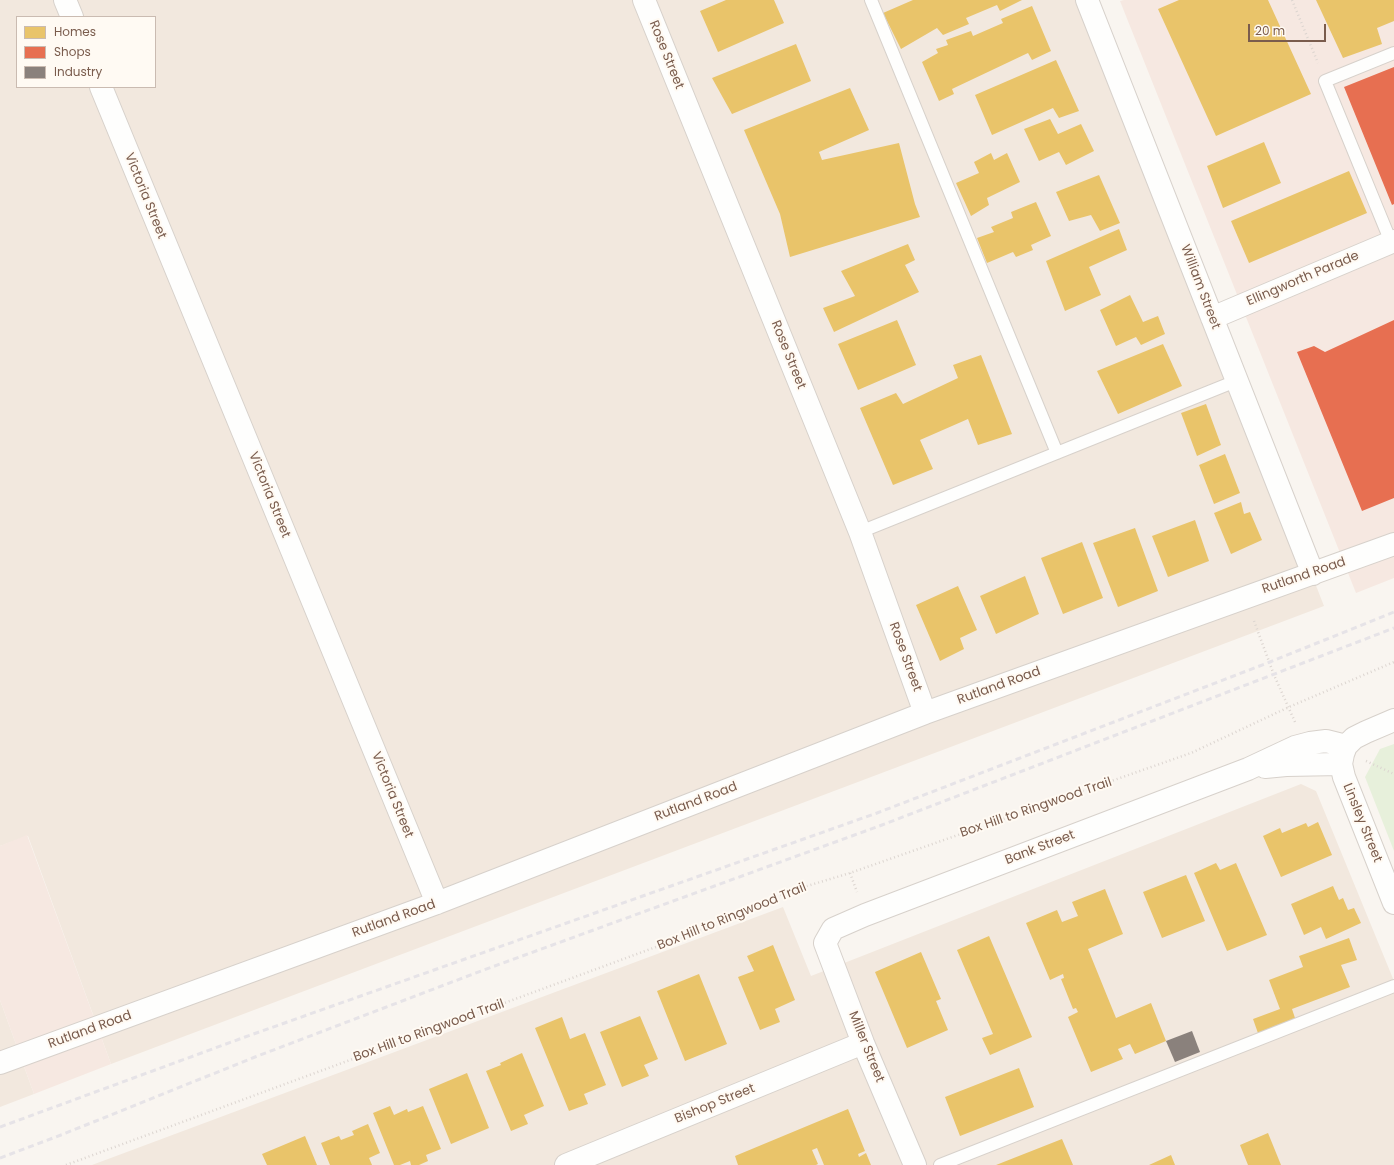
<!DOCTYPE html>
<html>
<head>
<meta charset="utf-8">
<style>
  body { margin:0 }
  #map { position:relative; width:1394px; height:1165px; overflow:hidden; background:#f9f5f0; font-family:Poppins,sans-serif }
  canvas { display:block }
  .legend { position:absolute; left:16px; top:16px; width:140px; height:72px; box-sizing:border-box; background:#fffaf3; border:1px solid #cabbb1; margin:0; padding:5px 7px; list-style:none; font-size:12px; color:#7a5c4d }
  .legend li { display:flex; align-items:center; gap:8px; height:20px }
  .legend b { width:20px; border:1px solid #cabbb1 }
  .scale { position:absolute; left:1248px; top:24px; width:78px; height:18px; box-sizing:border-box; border:2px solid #7a5c4d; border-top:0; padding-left:5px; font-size:12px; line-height:14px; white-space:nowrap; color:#7a5c4d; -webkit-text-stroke:3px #fffaf3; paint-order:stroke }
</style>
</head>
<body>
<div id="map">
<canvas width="1394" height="1165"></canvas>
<ul class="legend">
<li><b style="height:11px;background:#e9c46a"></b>Homes</li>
<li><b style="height:11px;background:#e76f51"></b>Shops</li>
<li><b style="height:11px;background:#8a817c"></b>Industry</li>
</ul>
<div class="scale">20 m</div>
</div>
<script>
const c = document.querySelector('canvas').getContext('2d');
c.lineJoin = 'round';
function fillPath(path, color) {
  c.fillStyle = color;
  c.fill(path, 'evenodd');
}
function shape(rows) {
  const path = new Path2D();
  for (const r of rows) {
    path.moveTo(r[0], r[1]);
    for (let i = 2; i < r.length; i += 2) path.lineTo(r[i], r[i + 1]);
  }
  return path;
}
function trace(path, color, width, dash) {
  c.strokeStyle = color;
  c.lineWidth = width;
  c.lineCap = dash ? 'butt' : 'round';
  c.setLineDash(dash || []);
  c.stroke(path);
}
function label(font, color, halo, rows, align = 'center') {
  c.font = font + ' Poppins,sans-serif';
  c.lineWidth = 4;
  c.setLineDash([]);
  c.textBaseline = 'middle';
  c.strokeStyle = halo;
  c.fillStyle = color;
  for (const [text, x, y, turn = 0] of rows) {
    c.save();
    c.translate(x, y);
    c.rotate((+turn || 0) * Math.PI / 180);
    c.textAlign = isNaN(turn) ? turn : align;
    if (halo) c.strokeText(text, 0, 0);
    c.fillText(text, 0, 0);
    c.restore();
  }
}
fillPath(shape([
  [0,0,1087,0,1324,606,111,1064,28,836,0,846],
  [17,17,155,17,155,87,17,87],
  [1301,784,1316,791,1394,981,1394,1165,92,1165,783,907,811,976],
  [0,1000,34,1094,0,1107]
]), '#f2e8de');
fillPath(shape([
  [1124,0,1394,0,1394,578,1356,593,1120,1],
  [27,835,111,1064,34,1094,0,1000,0,846]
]), '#f6e8e1');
fillPath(shape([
  [1394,744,1394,851,1365,777,1380,749]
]), '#e7f0db');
fillPath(shape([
  [726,0,774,0,784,23,718,52,700,11],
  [913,0,1022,0,1000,11,997,5,966,18,969,24,943,35,937,28,901,49,883,13],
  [1179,0,1268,0,1311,94,1216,136,1158,9],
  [1316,0,1394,0,1394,21,1377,28,1382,44,1343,58],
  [1032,6,1051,51,1032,60,1028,53,952,89,954,94,939,101,922,62,938,53,936,49,948,45,946,40,971,31,973,36,1003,23,1001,19],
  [796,44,811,81,732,114,712,78],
  [1056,60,1079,111,1059,118,1053,108,992,135,975,95],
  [850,88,869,130,819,152,822,160,899,143,915,204,920,217,790,257,780,214,744,130],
  [1050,119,1058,134,1081,124,1094,151,1066,165,1059,152,1039,161,1024,129],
  [1264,142,1281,183,1223,208,1207,166],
  [991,153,994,160,1007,153,1020,182,987,198,989,205,971,216,956,183,979,173,974,162],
  [1349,171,1367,213,1249,263,1231,221],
  [1099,175,1120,223,1100,231,1091,215,1069,221,1056,192],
  [1036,202,1051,236,1031,245,1033,250,1016,257,1013,252,987,263,977,238,994,232,991,227,1013,218,1011,212],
  [1119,229,1127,250,1089,267,1101,295,1065,311,1046,261],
  [908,244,915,260,905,265,919,292,834,332,823,308,855,296,841,271],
  [1130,295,1143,322,1158,316,1165,334,1141,345,1136,337,1116,346,1100,310],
  [897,320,916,365,858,390,838,344],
  [1163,344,1182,386,1118,414,1097,371],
  [981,355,1012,434,978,445,968,419,920,440,933,469,893,485,860,408,896,393,903,404,958,378,953,365],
  [1206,404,1221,445,1197,456,1181,413],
  [1225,454,1240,493,1214,504,1199,465],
  [1241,502,1244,514,1250,512,1262,540,1231,554,1214,513],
  [1195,520,1209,561,1168,577,1152,536],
  [1135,528,1158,591,1118,607,1093,543],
  [1082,542,1103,598,1063,614,1041,558],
  [1025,576,1039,614,996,634,980,596],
  [958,586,977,630,960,638,964,649,940,661,916,605],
  [1318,822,1332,855,1281,877,1263,836,1280,828,1282,833,1306,823,1308,827],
  [1216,863,1220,870,1236,863,1267,935,1227,951,1194,873],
  [1186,875,1205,921,1162,938,1143,892],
  [1333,886,1339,900,1343,898,1348,910,1354,908,1361,923,1326,939,1321,927,1304,935,1291,904],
  [1105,889,1123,934,1088,949,1116,1018,1151,1003,1166,1041,1135,1054,1130,1044,1118,1049,1123,1059,1091,1072,1068,1017,1078,1012,1076,1008,1073,1009,1061,979,1064,978,1063,974,1050,980,1026,923,1057,910,1062,922,1078,916,1072,902],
  [989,936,1032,1037,990,1055,982,1038,993,1034,957,950],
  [1349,938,1357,960,1341,965,1350,987,1292,1009,1296,1021,1259,1036,1253,1019,1280,1009,1269,980,1303,967,1299,956],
  [773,945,795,1000,775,1009,780,1022,760,1030,738,977,754,971,747,956],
  [921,952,941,999,936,1001,948,1030,907,1048,875,972],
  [699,974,727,1044,685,1061,657,991],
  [640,1016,658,1059,644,1065,649,1076,622,1087,600,1032],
  [562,1017,570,1039,585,1033,606,1085,584,1094,588,1104,569,1111,535,1028],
  [522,1053,544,1106,524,1115,528,1124,511,1131,486,1071,501,1065,500,1063],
  [1019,1068,1034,1107,960,1136,945,1097],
  [467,1073,489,1128,451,1144,429,1089],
  [390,1106,394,1115,407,1109,408,1112,423,1106,441,1149,426,1155,428,1161,419,1165,411,1165,410,1161,400,1165,394,1165,373,1113],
  [848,1109,865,1151,858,1154,859,1157,866,1153,871,1165,824,1165,817,1148,812,1150,818,1164,816,1165,738,1165,735,1156],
  [368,1124,380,1153,369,1158,372,1165,330,1165,321,1143,339,1136,341,1140,354,1135,352,1131],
  [1268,1133,1281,1165,1248,1165,1240,1145],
  [305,1136,317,1165,267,1165,262,1154],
  [1062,1139,1073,1165,996,1165],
  [1171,1155,1175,1165,1149,1165]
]), '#e9c46a');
fillPath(shape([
  [1394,67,1394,204,1392,205,1344,87],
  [1394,320,1394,498,1362,511,1297,352,1314,346,1325,352]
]), '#e76f51');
fillPath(shape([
  [1192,1031,1200,1052,1175,1062,1166,1041]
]), '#8a817c');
const lane = shape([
  [871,0,1057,453],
  [1393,247,1325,81,1394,53],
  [860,532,1236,381],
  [940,1165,1394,986]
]);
const street = shape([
  [65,0,72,17],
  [644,0,860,532,925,713],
  [1087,0,1313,574],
  [101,87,437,903],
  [1212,318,1394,241],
  [1394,720,1366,732,1354,738,1346,746,1343,754,1341,764,1344,777,1394,903],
  [1265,767,1286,765,1341,764],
  [0,1063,437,903,925,713,1394,544],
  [566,1165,863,1043],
  [915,1165,863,1043,825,943,833,929,865,915,1248,769,1295,747,1310,743,1326,741,1346,746]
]);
trace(lane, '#d7d1cb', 14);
trace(street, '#d7d1cb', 24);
trace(shape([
  [1292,0,1318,63],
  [1254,621,1274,675,1295,722],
  [1366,761,1394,774],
  [850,873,857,892],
  [66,1165,756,910,784,893,850,873,1191,753,1289,707,1394,662]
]), '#dcd5d0', 2.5, [1, 3]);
trace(lane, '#fefefd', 12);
trace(street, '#fefefd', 22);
trace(shape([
  [0,1127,245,1037,877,813,1270,662,1394,612],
  [0,1158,61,1135,255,1057,481,971,882,825,1394,628]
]), '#e6e3e7', 3, [6, 4]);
label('13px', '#7a5c4d', '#fffaf3', [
  ["Rose Street",666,55,68],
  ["Victoria Street",145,196,68],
  ["Ellingworth Parade",1303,279,-23],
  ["William Street",1200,287,69],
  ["Rose Street",788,355,68],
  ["Victoria Street",269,495,68],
  ["Rutland Road",1304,576,-19],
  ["Rose Street",905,657,70],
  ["Rutland Road",999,686,-20],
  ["Victoria Street",392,795,68],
  ["Rutland Road",696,802,-21],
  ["Box Hill to Ringwood Trail",1036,808,-19],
  ["Linsley Street",1362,823,68],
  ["Bank Street",1040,848,-21],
  ["Box Hill to Ringwood Trail",732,917,-22],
  ["Rutland Road",394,919,-20],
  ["Rutland Road",90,1030,-20],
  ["Box Hill to Ringwood Trail",429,1031,-20],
  ["Miller Street",866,1047,68],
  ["Bishop Street",715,1104,-22]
]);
</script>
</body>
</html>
